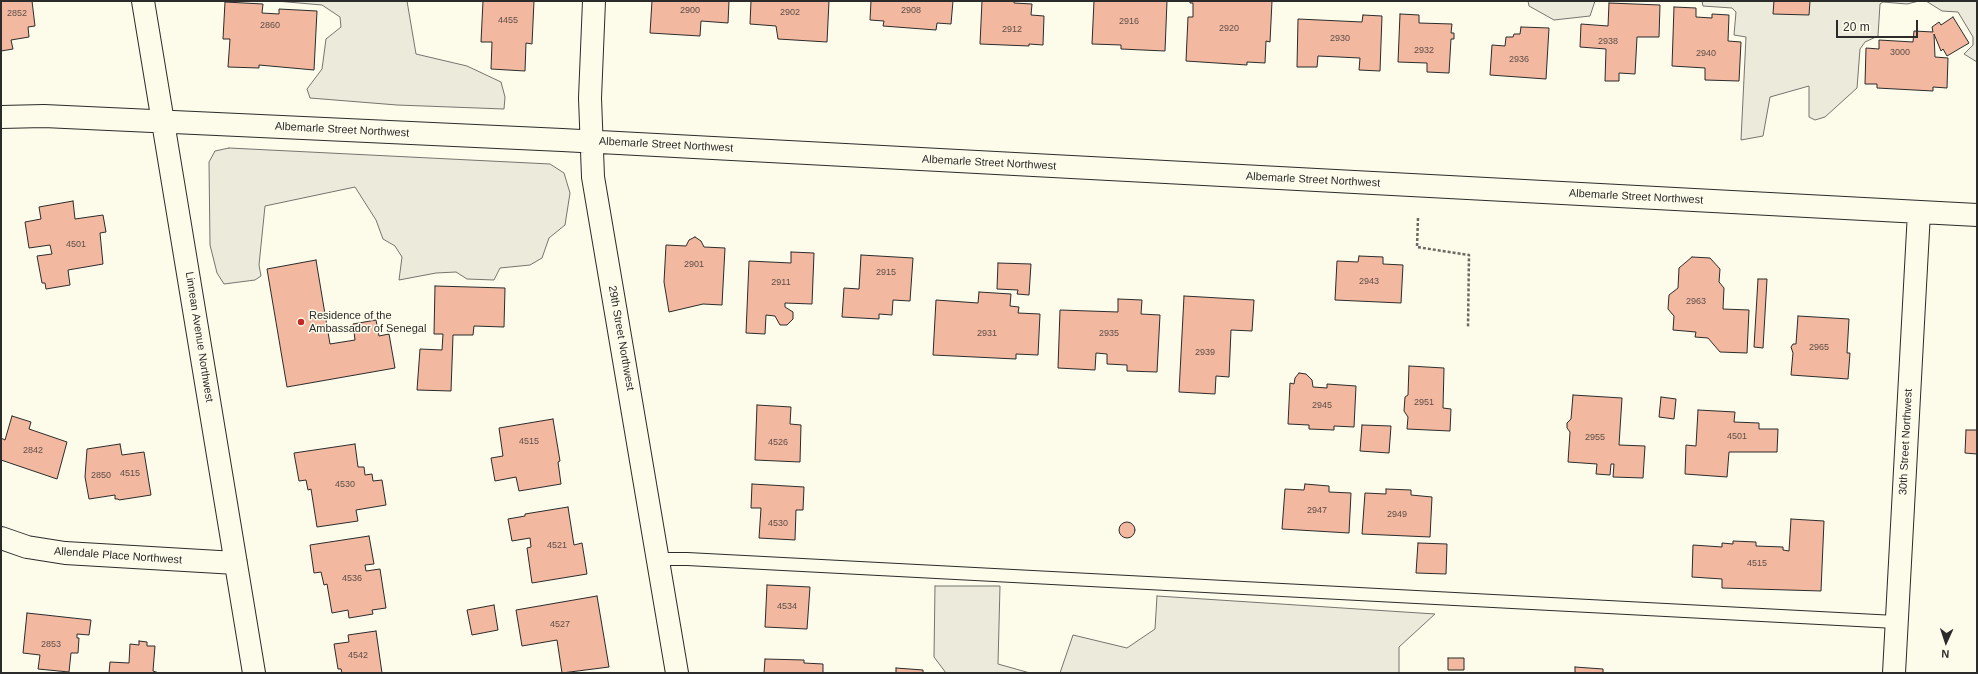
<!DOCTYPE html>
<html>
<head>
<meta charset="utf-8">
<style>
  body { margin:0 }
  #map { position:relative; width:1978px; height:674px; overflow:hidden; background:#fdfbea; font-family:Arial,sans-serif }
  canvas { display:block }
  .frame { position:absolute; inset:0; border:2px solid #2b2b2b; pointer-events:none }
  .north { position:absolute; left:1926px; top:622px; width:40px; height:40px; -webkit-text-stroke:3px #fdfbea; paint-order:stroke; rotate:183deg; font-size:11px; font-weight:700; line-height:16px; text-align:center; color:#2b2b2b }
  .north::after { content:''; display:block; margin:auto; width:14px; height:18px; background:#2b2b2b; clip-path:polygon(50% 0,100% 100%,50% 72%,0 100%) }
  .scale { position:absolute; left:1836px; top:20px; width:82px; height:18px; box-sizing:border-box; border:2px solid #2b2b2b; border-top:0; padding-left:5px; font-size:12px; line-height:14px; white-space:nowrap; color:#2b2b2b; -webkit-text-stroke:3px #fdfbea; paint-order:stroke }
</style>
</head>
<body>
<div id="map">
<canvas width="1978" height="674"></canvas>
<div class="frame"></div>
<div class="north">N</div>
<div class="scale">20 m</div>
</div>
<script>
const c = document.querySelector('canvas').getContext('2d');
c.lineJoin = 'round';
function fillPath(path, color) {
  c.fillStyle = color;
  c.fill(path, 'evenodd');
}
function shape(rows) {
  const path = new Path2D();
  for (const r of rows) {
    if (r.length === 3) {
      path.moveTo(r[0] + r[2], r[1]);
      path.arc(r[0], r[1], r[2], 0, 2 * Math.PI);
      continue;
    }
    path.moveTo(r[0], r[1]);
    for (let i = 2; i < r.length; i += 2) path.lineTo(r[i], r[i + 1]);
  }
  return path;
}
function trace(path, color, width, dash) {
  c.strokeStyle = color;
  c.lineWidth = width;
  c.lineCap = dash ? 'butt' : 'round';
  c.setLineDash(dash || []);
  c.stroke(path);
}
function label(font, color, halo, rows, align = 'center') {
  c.font = font + ' Arial,sans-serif';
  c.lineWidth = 3;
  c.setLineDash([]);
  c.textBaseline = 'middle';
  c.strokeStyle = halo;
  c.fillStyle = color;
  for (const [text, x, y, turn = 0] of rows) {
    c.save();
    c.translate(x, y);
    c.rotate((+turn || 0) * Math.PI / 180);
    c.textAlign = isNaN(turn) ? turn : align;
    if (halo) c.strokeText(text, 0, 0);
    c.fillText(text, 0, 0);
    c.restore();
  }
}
const green = shape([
  [276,1,407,1,416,54,467,66,501,82,505,97,504,109,397,105,310,98,307,89,322,69,326,39,341,27,340,17,322,5,276,1],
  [1528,1,1595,1,1590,16,1554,20,1529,6,1528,1],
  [1702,1,1919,1,1907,4,1883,2,1880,4,1878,36,1865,42,1860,49,1857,88,1825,117,1815,120,1809,117,1809,86,1770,97,1763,136,1741,140,1746,37,1734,35,1736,12,1732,8,1703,6,1702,1],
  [1926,1,1977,1,1977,62,1964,54,1973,45,1973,37,1958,12,1942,11,1926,1],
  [229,148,550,164,564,173,570,193,565,225,549,238,542,258,530,265,500,268,494,280,467,279,456,272,436,273,399,280,402,257,395,246,383,239,376,220,355,187,265,206,259,265,261,276,255,280,224,284,217,273,210,245,209,162,215,151,229,148],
  [935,586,1000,586,998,664,1030,673,946,673,934,657,935,586],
  [1157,596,1435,614,1399,647,1399,673,1060,673,1073,635,1127,648,1155,629,1157,596]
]);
fillPath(green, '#ecebdb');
trace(green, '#74746e', 1);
const building = shape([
  [1,1,32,1,35,26,28,27,29,37,11,40,13,49,1,51,1,1],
  [483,1,534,1,532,44,526,43,525,71,491,69,492,42,481,42,483,1],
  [652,1,729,1,728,23,701,21,700,36,650,33,652,1],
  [751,1,829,1,827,42,778,39,776,26,750,24,751,1],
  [871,1,953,1,951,24,937,23,936,30,883,26,884,21,870,20,871,1],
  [982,1,1014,1,1014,3,1032,4,1031,15,1044,16,1043,45,1029,44,1029,46,980,44,982,1],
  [1094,1,1167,1,1165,51,1121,49,1121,45,1092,44,1094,1],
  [1190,1,1272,1,1270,42,1266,41,1265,63,1247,62,1247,65,1186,61,1188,17,1193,17,1193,3,1190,3,1190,1],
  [1774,1,1810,1,1809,15,1773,14,1774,1],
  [225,2,263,4,262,13,279,14,279,9,317,11,314,70,259,65,259,68,228,67,230,39,223,39,225,2],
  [1609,3,1660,5,1659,37,1637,37,1635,74,1619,73,1619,81,1605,81,1606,49,1580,47,1581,24,1608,26,1609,3],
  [1674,7,1696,8,1696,17,1712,18,1712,14,1729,15,1728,41,1741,42,1739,81,1705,80,1705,68,1672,66,1674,7],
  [1400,14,1419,15,1419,23,1452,24,1451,33,1454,33,1454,39,1451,39,1449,73,1427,72,1427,63,1398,62,1400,14],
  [1363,15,1382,16,1380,71,1359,70,1360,58,1318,56,1317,67,1297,67,1298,19,1362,22,1363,15],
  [1953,17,1969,43,1947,56,1943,49,1941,51,1934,34,1935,57,1948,58,1947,88,1933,87,1933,91,1877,88,1877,84,1865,84,1866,48,1879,49,1879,40,1913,42,1914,31,1933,32,1932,27,1939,22,1941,25,1953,17],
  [1521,27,1549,28,1546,79,1490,75,1492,45,1505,46,1506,37,1513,37,1514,34,1520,34,1521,27],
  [73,201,75,219,103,215,106,232,100,233,103,264,68,270,70,285,46,289,45,283,42,283,37,256,52,254,50,245,29,248,25,222,41,219,39,207,73,201],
  [695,237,701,241,704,247,725,248,722,305,703,304,669,312,664,282,666,245,686,246,689,240,695,237],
  [791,252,814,253,812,304,785,303,785,307,793,312,793,319,787,325,780,325,775,316,766,315,765,334,746,333,749,261,791,263,791,252],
  [861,255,913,258,910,301,893,300,892,315,879,314,879,319,842,317,844,288,859,289,861,255],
  [1359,256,1383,257,1383,264,1403,265,1401,303,1335,300,1337,261,1358,262,1359,256],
  [1692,257,1710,258,1720,269,1719,282,1724,288,1723,309,1749,310,1747,353,1720,352,1708,338,1695,337,1696,332,1673,330,1674,316,1668,309,1669,295,1678,288,1679,268,1692,257],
  [316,260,330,344,355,340,353,324,376,320,379,336,389,334,395,368,287,387,267,269,316,260],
  [998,263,1031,264,1029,295,1017,294,1018,290,997,289,998,263],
  [1758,279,1767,279,1763,348,1754,347,1758,279],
  [435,286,505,288,504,327,474,326,473,335,453,335,451,391,417,390,420,349,442,350,443,334,434,334,435,286],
  [979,292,1011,294,1010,306,1019,307,1018,313,1040,314,1038,355,1016,354,1016,359,933,355,936,300,978,303,979,292],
  [1184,296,1254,300,1252,331,1231,330,1229,377,1216,376,1215,394,1179,392,1184,296],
  [1118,299,1142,300,1141,314,1160,315,1157,372,1127,371,1127,365,1107,364,1107,354,1096,353,1095,370,1058,368,1060,310,1118,312,1118,299],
  [1798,316,1849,319,1847,353,1850,353,1848,379,1791,375,1793,353,1791,347,1793,344,1796,344,1798,316],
  [1409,366,1444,368,1443,408,1451,409,1450,431,1407,429,1408,417,1404,411,1405,397,1408,395,1409,366],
  [1299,373,1306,374,1312,380,1313,387,1327,388,1327,384,1356,386,1354,427,1334,426,1334,430,1309,429,1309,425,1288,424,1290,383,1294,384,1295,378,1299,373],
  [1573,395,1622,398,1619,445,1645,446,1643,478,1613,477,1614,464,1611,464,1610,475,1596,474,1597,464,1568,462,1570,432,1567,428,1567,423,1571,419,1573,395],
  [1661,397,1676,399,1674,419,1659,417,1661,397],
  [757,405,791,407,790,424,801,425,800,462,755,460,757,405],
  [1698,410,1735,412,1734,422,1759,423,1759,429,1778,429,1777,452,1729,452,1727,477,1685,474,1686,445,1696,446,1698,410],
  [12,416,31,422,29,429,67,442,57,479,1,460,1,438,5,440,12,416],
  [553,419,560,461,558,462,561,484,519,491,516,477,495,481,491,458,503,456,499,428,553,419],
  [1362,425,1391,426,1389,453,1360,451,1362,425],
  [1966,430,1977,430,1977,454,1965,453,1966,430],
  [120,444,122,455,144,452,151,495,119,500,118,499,115,499,115,495,89,499,85,477,87,449,120,444],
  [355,444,358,467,364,467,365,475,372,474,373,481,382,480,386,505,356,510,358,521,317,527,311,489,308,490,306,480,299,481,294,453,355,444],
  [752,484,804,487,803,510,796,510,795,540,759,538,761,508,751,508,752,484],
  [1305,484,1329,486,1329,492,1351,493,1349,533,1282,529,1285,489,1304,490,1305,484],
  [1386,489,1411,490,1411,495,1432,497,1430,537,1362,534,1365,493,1386,494,1386,489],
  [568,507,574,545,582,543,587,574,532,583,527,548,531,547,530,538,512,541,508,519,525,516,525,514,568,507],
  [1791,519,1824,521,1821,591,1722,588,1722,579,1692,577,1693,545,1722,547,1722,543,1733,544,1733,541,1756,542,1756,546,1783,547,1783,550,1789,551,1791,519],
  [1127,530,8],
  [369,536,374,564,365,565,366,571,380,569,386,608,372,610,373,614,349,618,348,610,332,613,327,584,324,585,321,572,314,573,310,545,369,536],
  [1418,543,1447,544,1446,574,1416,573,1418,543],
  [767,585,810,587,807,629,765,627,767,585],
  [597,596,609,667,562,673,557,640,522,646,516,610,597,596],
  [494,605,498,630,472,635,467,610,494,605],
  [27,613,91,620,89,635,77,634,77,638,79,638,78,653,71,653,69,672,38,669,40,655,23,653,27,613],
  [376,631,382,673,342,673,341,669,338,669,334,644,349,642,348,635,376,631],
  [139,641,147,642,147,646,155,646,153,671,159,673,109,673,110,662,129,663,130,644,139,645,139,641],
  [1448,658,1464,658,1464,670,1448,670,1448,658],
  [765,659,804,660,804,663,823,664,823,673,764,673,765,659],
  [1575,667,1603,669,1603,673,1575,673,1575,667],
  [896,668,923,670,923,673,896,673,896,668]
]);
fillPath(building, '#f2b8a0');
trace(building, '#2b2b2b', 1);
const lane = shape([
  [658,559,687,559,1896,622]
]);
const street = shape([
  [143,1,254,673],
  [594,1,590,98,593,177,677,673],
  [1,117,44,116,562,140,1977,215],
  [1,538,27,547,65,553,236,563],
  [1894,673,1919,212]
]);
trace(lane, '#2b2b2b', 14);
trace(street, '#2b2b2b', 24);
trace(shape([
  [1418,218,1417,247,1469,255,1468,328]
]), '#6a6964', 2.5, [3, 2]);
trace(lane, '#fdfbea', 12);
trace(street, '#fdfbea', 22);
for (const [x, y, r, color] of [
  [301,322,4,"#c62828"]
]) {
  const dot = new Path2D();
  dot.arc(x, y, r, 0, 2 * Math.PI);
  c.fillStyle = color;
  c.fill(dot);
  trace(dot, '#fdfbea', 1.5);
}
label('9px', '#5d4e48', null, [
  ["2900",690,11],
  ["2908",911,11],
  ["2902",790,13],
  ["2852",17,14],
  ["4455",508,21],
  ["2916",1129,22],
  ["2860",270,26],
  ["2920",1229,29],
  ["2912",1012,30],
  ["2930",1340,39],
  ["2938",1608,42],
  ["2932",1424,51],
  ["3000",1900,53],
  ["2940",1706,54],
  ["2936",1519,60],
  ["4501",76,245],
  ["2901",694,265],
  ["2915",886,273],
  ["2943",1369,282],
  ["2911",781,283],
  ["2963",1696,302],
  ["2931",987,334],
  ["2935",1109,334],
  ["2965",1819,348],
  ["2939",1205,353],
  ["2951",1424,403],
  ["2945",1322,406],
  ["4501",1737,437],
  ["2955",1595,438],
  ["4515",529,442],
  ["4526",778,443],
  ["2842",33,451],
  ["4515",130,474],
  ["2850",101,476],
  ["4530",345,485],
  ["2947",1317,511],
  ["2949",1397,515],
  ["4530",778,524],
  ["4521",557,546],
  ["4515",1757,564],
  ["4536",352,579],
  ["4534",787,607],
  ["4527",560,625],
  ["2853",51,645],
  ["4542",358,656]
]);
label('11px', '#2b2b2b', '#fdfbea', [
  ["Albemarle Street Northwest",342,130,3],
  ["Albemarle Street Northwest",666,145,3],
  ["Albemarle Street Northwest",989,163,3],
  ["Albemarle Street Northwest",1313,180,3],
  ["Albemarle Street Northwest",1636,197,3],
  ["Linnean Avenue Northwest",199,337,81],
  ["29th Street Northwest",621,338,80],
  ["30th Street Northwest",1906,442,-87],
  ["Allendale Place Northwest",118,556,4]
]);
label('11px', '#2b2b2b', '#fdfbea', [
  ["Residence of the",309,316],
  ["Ambassador of Senegal",309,329]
], 'left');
</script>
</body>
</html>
